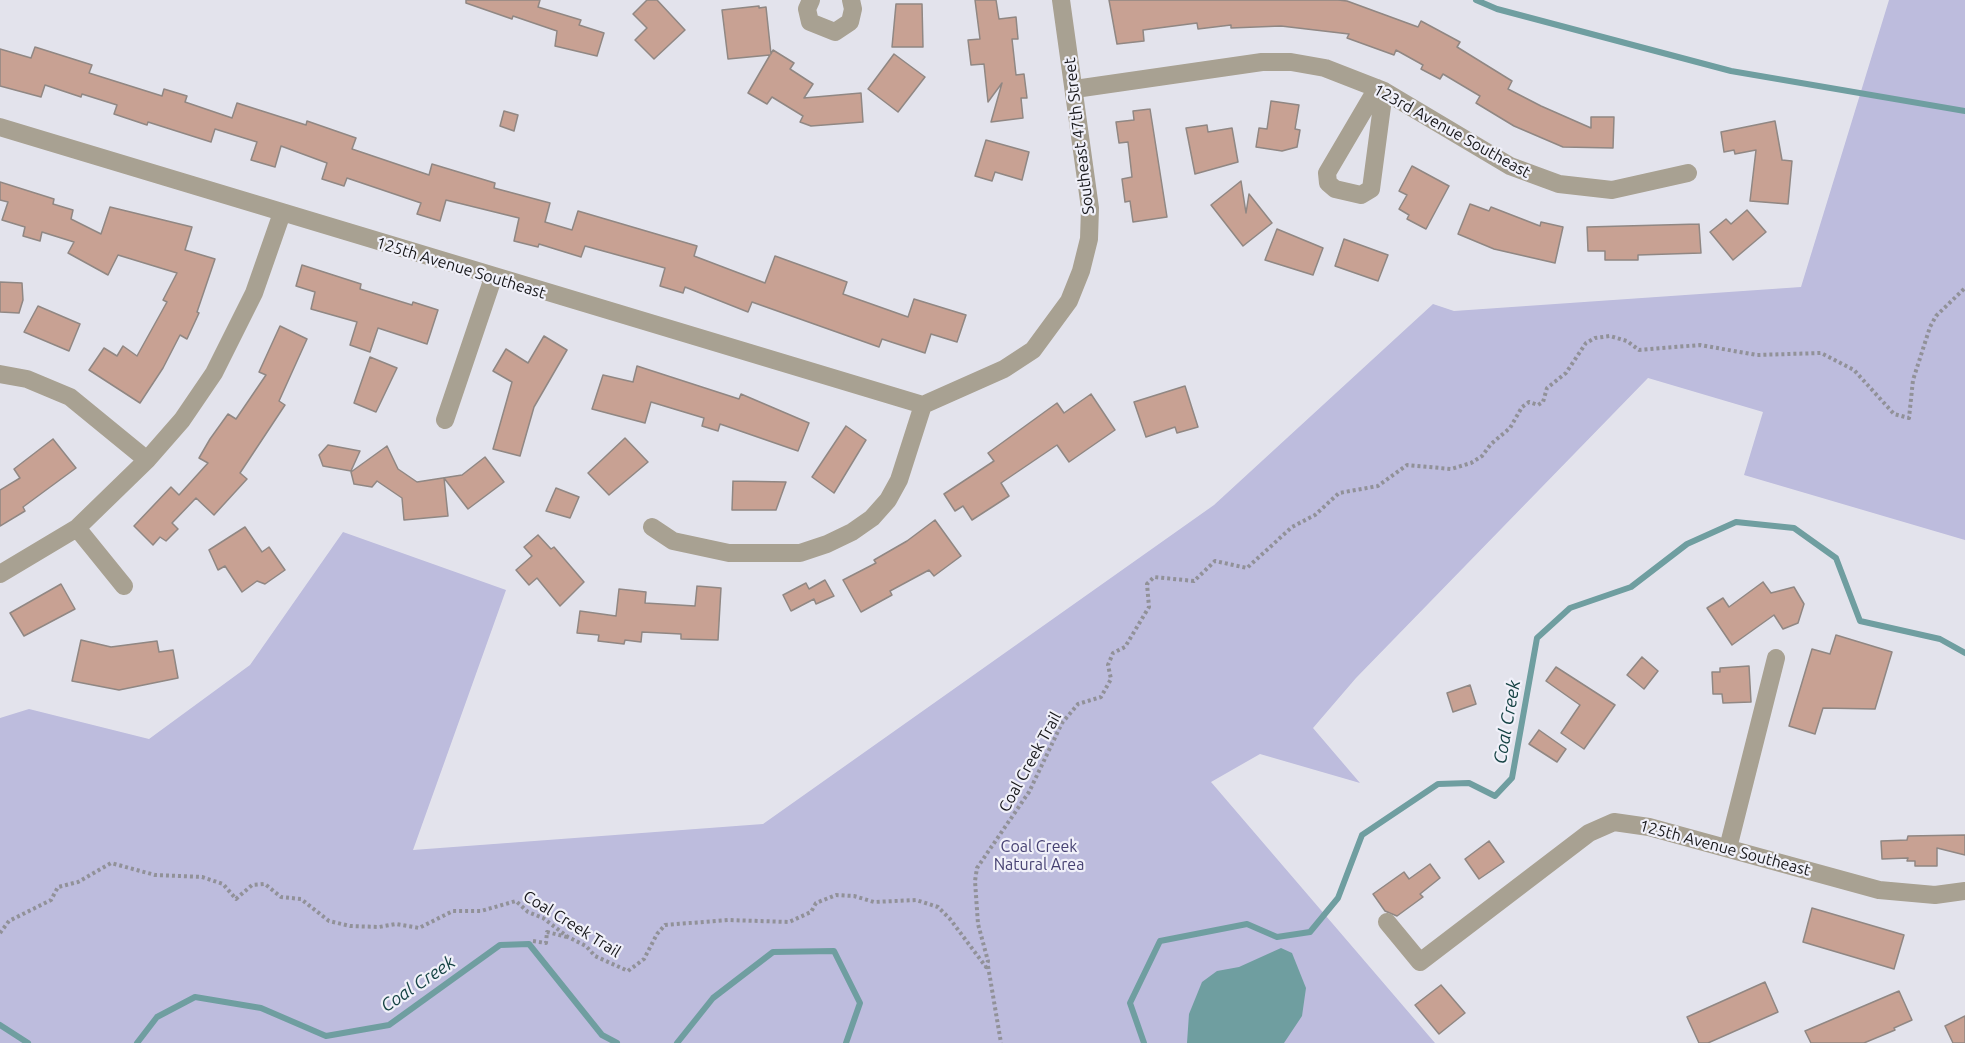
<!DOCTYPE html>
<html>
<head>
<meta charset="utf-8">
<style>
  body { margin:0 }
  canvas { display:block; background:#e3e3ec }
</style>
</head>
<body>
<canvas width="1965" height="1043"></canvas>
<script>
const c = document.querySelector('canvas').getContext('2d');
c.lineJoin = 'round';
function fillPath(path, color) {
  c.fillStyle = color;
  c.fill(path, 'evenodd');
}
function shape(rows) {
  const path = new Path2D();
  for (const r of rows) {
    path.moveTo(r[0], r[1]);
    for (let i = 2; i < r.length; i += 2) path.lineTo(r[i], r[i + 1]);
  }
  return path;
}
function trace(path, color, width, dash) {
  c.strokeStyle = color;
  c.lineWidth = width;
  c.lineCap = dash ? 'butt' : 'round';
  c.setLineDash(dash || []);
  c.stroke(path);
}
function label(font, color, halo, rows, align = 'center') {
  c.font = font + ' Ubuntu,sans-serif';
  c.lineWidth = 4.5;
  c.setLineDash([]);
  c.textBaseline = 'middle';
  c.strokeStyle = halo;
  c.fillStyle = color;
  for (const [text, x, y, turn = 0] of rows) {
    c.save();
    c.translate(x, y);
    c.rotate((+turn || 0) * Math.PI / 180);
    c.textAlign = isNaN(turn) ? turn : align;
    if (halo) c.strokeText(text, 0, 0);
    c.fillText(text, 0, 0);
    c.restore();
  }
}
fillPath(shape([
  [1889,0,1965,0,1965,540,1744,475,1763,412,1648,378,1356,678,1313,728,1360,783,1260,754,1211,782,1435,1043,0,1043,0,718,29,709,149,739,250,665,343,532,506,590,413,850,763,824,1214,505,1433,304,1454,311,1801,287]
]), '#bdbcdd');
fillPath(shape([
  [1281,948,1292,953,1306,988,1302,1016,1284,1043,1187,1043,1189,1014,1202,982,1217,971,1239,967]
]), '#6f9ea0');
trace(shape([
  [1476,0,1497,9,1731,71,1965,111],
  [0,1025,28,1043],
  [137,1043,157,1017,195,997,261,1008,326,1036,389,1025,500,945,529,944,602,1035,617,1043],
  [677,1043,713,998,773,952,834,951,860,1003,846,1043],
  [1144,1043,1130,1003,1160,941,1247,924,1277,937,1310,932,1338,898,1362,835,1438,784,1469,783,1495,796,1512,778,1537,638,1570,608,1631,587,1687,544,1736,522,1794,528,1836,558,1860,621,1940,639,1965,653]
]), '#6f9ea0', 6);
const building = shape([
  [466,0,540,0,538,7,581,20,579,25,604,33,597,56,555,46,557,31,513,16,512,19,466,3,466,0],
  [647,0,657,0,685,30,654,59,635,40,647,28,633,14,647,0],
  [975,0,996,0,999,19,1016,17,1018,39,1012,39,1016,75,1024,74,1027,98,1021,98,1023,118,991,122,1002,83,988,102,984,64,971,65,968,40,980,39,975,0],
  [1109,0,1338,0,1347,1,1418,27,1421,21,1460,42,1457,47,1512,81,1508,89,1541,106,1591,128,1591,117,1614,117,1613,148,1563,147,1514,126,1476,103,1480,96,1443,74,1440,79,1421,69,1423,65,1396,50,1394,55,1347,38,1349,34,1281,26,1231,28,1231,25,1198,29,1197,23,1143,30,1144,41,1117,44,1109,0],
  [896,4,922,4,923,47,892,47,896,4],
  [759,6,759,8,766,7,771,54,773,50,794,63,790,69,813,84,804,98,861,93,863,122,811,126,800,122,803,116,772,97,767,104,748,93,770,55,728,59,722,10,759,6],
  [35,47,92,65,89,73,162,96,164,89,187,96,185,102,232,118,237,103,306,125,307,121,356,138,352,149,429,175,432,164,495,183,494,188,550,203,545,222,572,230,578,211,697,246,694,256,765,283,775,256,847,282,843,294,908,317,914,299,966,315,957,342,931,334,925,353,882,339,879,347,752,302,748,312,685,287,683,293,660,286,665,268,585,246,581,257,539,244,538,247,514,241,519,218,446,200,440,221,417,214,421,203,347,178,344,186,322,179,327,163,281,146,275,167,251,160,257,142,215,129,211,142,148,122,147,125,114,114,117,105,82,94,81,97,45,85,41,97,0,86,0,49,31,58,35,47],
  [894,54,925,77,898,112,868,89,894,54],
  [1271,101,1299,105,1295,129,1300,130,1297,147,1282,151,1256,147,1259,128,1267,129,1271,101],
  [1150,109,1167,217,1133,222,1130,201,1125,202,1122,179,1132,177,1128,142,1119,143,1116,122,1134,120,1133,111,1150,109],
  [504,111,518,115,514,131,500,126,504,111],
  [1775,121,1782,160,1792,161,1788,204,1750,201,1756,150,1735,154,1734,150,1724,152,1721,132,1775,121],
  [1207,125,1208,132,1232,128,1238,162,1195,174,1186,128,1207,125],
  [986,140,1029,152,1022,180,995,172,992,181,975,176,986,140],
  [1412,166,1449,186,1426,229,1407,219,1409,215,1399,209,1407,195,1399,191,1412,166],
  [1241,181,1246,213,1249,194,1272,223,1243,246,1211,205,1241,181],
  [0,182,54,199,53,204,73,210,71,219,101,234,110,207,192,227,185,250,215,259,197,312,199,313,187,339,180,335,163,368,140,403,89,370,104,348,117,356,123,346,137,356,167,302,163,300,177,273,118,255,108,275,68,253,74,242,42,232,40,241,23,236,25,227,2,220,8,202,0,200,0,182],
  [1470,204,1489,211,1491,207,1540,226,1541,222,1563,227,1555,263,1494,249,1458,234,1470,204],
  [1747,210,1766,232,1733,260,1710,232,1726,219,1731,224,1747,210],
  [1699,224,1701,253,1638,255,1638,260,1605,260,1605,251,1588,251,1587,227,1699,224],
  [1277,229,1323,248,1313,275,1265,260,1277,229],
  [1344,239,1388,255,1378,281,1335,266,1344,239],
  [302,265,361,284,360,289,412,305,413,302,438,310,427,344,378,328,370,352,350,345,357,322,311,309,315,292,296,286,302,265],
  [0,282,22,283,23,300,19,313,0,312,0,282],
  [38,306,80,324,69,351,24,332,38,306],
  [280,326,307,339,279,401,285,405,240,473,247,479,214,515,196,498,172,523,178,529,166,541,160,537,153,545,134,526,171,487,179,495,208,463,199,458,210,439,228,414,236,419,266,375,259,372,280,326],
  [544,336,567,350,534,407,520,456,493,449,512,382,493,371,506,349,528,363,544,336],
  [370,357,397,368,376,412,354,403,370,357],
  [637,366,739,399,741,394,809,423,798,451,720,424,718,431,702,426,704,418,651,402,645,423,592,409,603,375,633,382,637,366],
  [1185,386,1198,427,1177,433,1175,427,1146,437,1134,402,1185,386],
  [1091,394,1115,430,1069,462,1057,445,1001,483,1009,496,972,520,963,506,955,511,944,494,994,461,988,453,1057,403,1064,413,1091,394],
  [846,426,866,440,834,493,812,477,846,426],
  [625,438,648,462,609,495,588,473,625,438],
  [53,439,76,468,23,507,25,511,0,526,0,490,20,478,14,469,53,439],
  [328,445,360,451,351,471,323,466,319,455,328,445],
  [387,446,398,469,417,482,462,475,485,457,504,482,468,509,444,478,448,516,404,520,402,498,377,481,372,487,354,484,351,472,387,446],
  [733,481,786,482,776,510,732,510,733,481],
  [556,488,579,497,570,518,546,511,556,488],
  [935,520,961,556,934,576,929,570,890,591,892,595,861,612,843,580,876,563,874,560,907,541,935,520],
  [245,527,262,552,269,547,285,570,265,584,257,581,242,592,225,566,218,570,209,550,245,527],
  [538,535,551,549,554,547,584,582,560,606,537,578,529,585,516,570,532,556,524,547,538,535],
  [825,580,834,596,816,604,814,599,791,611,783,595,806,583,809,589,825,580],
  [1763,582,1771,593,1794,587,1804,604,1798,623,1783,629,1774,615,1732,645,1707,608,1723,598,1729,607,1763,582],
  [61,584,75,609,24,636,10,613,61,584],
  [697,586,721,588,718,640,681,639,681,634,642,632,641,642,625,640,624,644,598,641,599,635,577,633,580,611,616,616,619,589,646,592,645,603,695,606,697,586],
  [1836,635,1892,652,1875,709,1823,708,1815,734,1789,726,1812,649,1830,654,1836,635],
  [81,640,111,647,157,641,159,652,173,650,178,678,119,690,72,681,81,640],
  [1642,657,1658,671,1644,689,1627,675,1642,657],
  [1749,666,1751,702,1723,703,1722,694,1713,694,1712,672,1720,672,1720,668,1749,666],
  [1556,667,1615,705,1584,749,1561,733,1580,705,1546,681,1556,667],
  [1470,685,1476,704,1453,712,1447,693,1470,685],
  [1539,730,1566,749,1557,762,1529,744,1539,730],
  [1965,835,1965,855,1937,848,1937,866,1915,866,1915,861,1907,861,1908,858,1882,859,1881,841,1907,840,1908,836,1965,835],
  [1489,841,1504,862,1479,879,1465,859,1489,841],
  [1430,864,1440,878,1420,894,1423,897,1397,916,1385,911,1373,894,1404,872,1409,879,1430,864],
  [1812,908,1904,935,1894,969,1803,942,1812,908],
  [1765,982,1778,1012,1708,1043,1699,1043,1687,1017,1765,982],
  [1441,985,1465,1013,1439,1034,1415,1005,1441,985],
  [1899,991,1912,1020,1894,1028,1895,1030,1864,1043,1811,1043,1805,1031,1899,991],
  [1965,1016,1965,1043,1953,1043,1945,1026,1965,1016]
]);
fillPath(building, '#c8a193');
trace(building, '#908783', 1.5);
trace(shape([
  [0,933,9,921,51,900,58,887,78,882,111,863,155,875,202,877,223,884,236,899,252,885,265,884,281,897,301,899,329,921,350,926,379,927,396,924,419,928,453,911,481,911,516,901,528,912,543,918,568,937,586,946,595,956,628,971,644,959,657,934,665,925,728,920,789,922,811,912,816,903,836,895,854,896,874,902,916,900,938,907,950,919,986,967,988,961,978,924,975,881,977,868,1029,792,1062,723,1078,704,1101,697,1111,679,1108,665,1113,653,1125,647,1149,607,1147,584,1154,577,1194,581,1215,561,1247,568,1292,527,1315,515,1339,493,1378,486,1407,465,1451,469,1471,463,1482,456,1491,444,1510,428,1522,407,1529,402,1538,405,1543,402,1547,388,1566,373,1586,343,1595,338,1610,336,1627,341,1639,350,1700,345,1757,355,1821,353,1854,370,1894,414,1909,418,1913,380,1930,327,1936,316,1965,288],
  [533,941,546,943,547,932,567,937],
  [988,966,1001,1043]
]), '#919198', 4, [3, 3]);
trace(shape([
  [811,0,807,9,810,22,835,32,850,22,853,9,851,0],
  [1377,88,1327,173,1328,183,1335,189,1361,195,1371,189,1384,91],
  [1075,89,1262,62,1291,62,1325,68,1384,91,1510,166,1559,184,1612,190,1688,173],
  [0,127,923,405],
  [0,374,27,379,70,397,147,460],
  [923,405,1004,369,1033,350,1069,301,1081,271,1089,239,1090,208,1061,0],
  [445,420,493,278],
  [652,527,673,541,729,553,800,553,827,544,852,532,872,518,888,500,899,480,923,405],
  [0,574,77,528],
  [124,586,77,528,147,460,182,420,214,373,254,293,282,213],
  [1728,848,1776,658],
  [1387,922,1420,962,1589,833,1614,822,1649,827,1879,890,1935,895,1965,891]
]), '#a8a192', 18);
label('16px', '#17171a', '#f0f0f9', [
  ["123rd Avenue Southeast",1452,131,29],
  ["Southeast 47th Street",1079,136,-97],
  ["125th Avenue Southeast",461,268,17],
  ["Coal Creek Trail",1030,762,-61],
  ["125th Avenue Southeast",1725,848,15],
  ["Coal Creek Trail",572,924,32]
]);
label('16px', '#464172', '#f0f0f9', [
  ["Coal Creek",1039,847],
  ["Natural Area",1039,865]
]);
label('italic 18px', '#164344', '#f0f0f9', [
  ["Coal Creek",1507,722,-80],
  ["Coal Creek",418,984,-34]
]);
</script>
</body>
</html>
